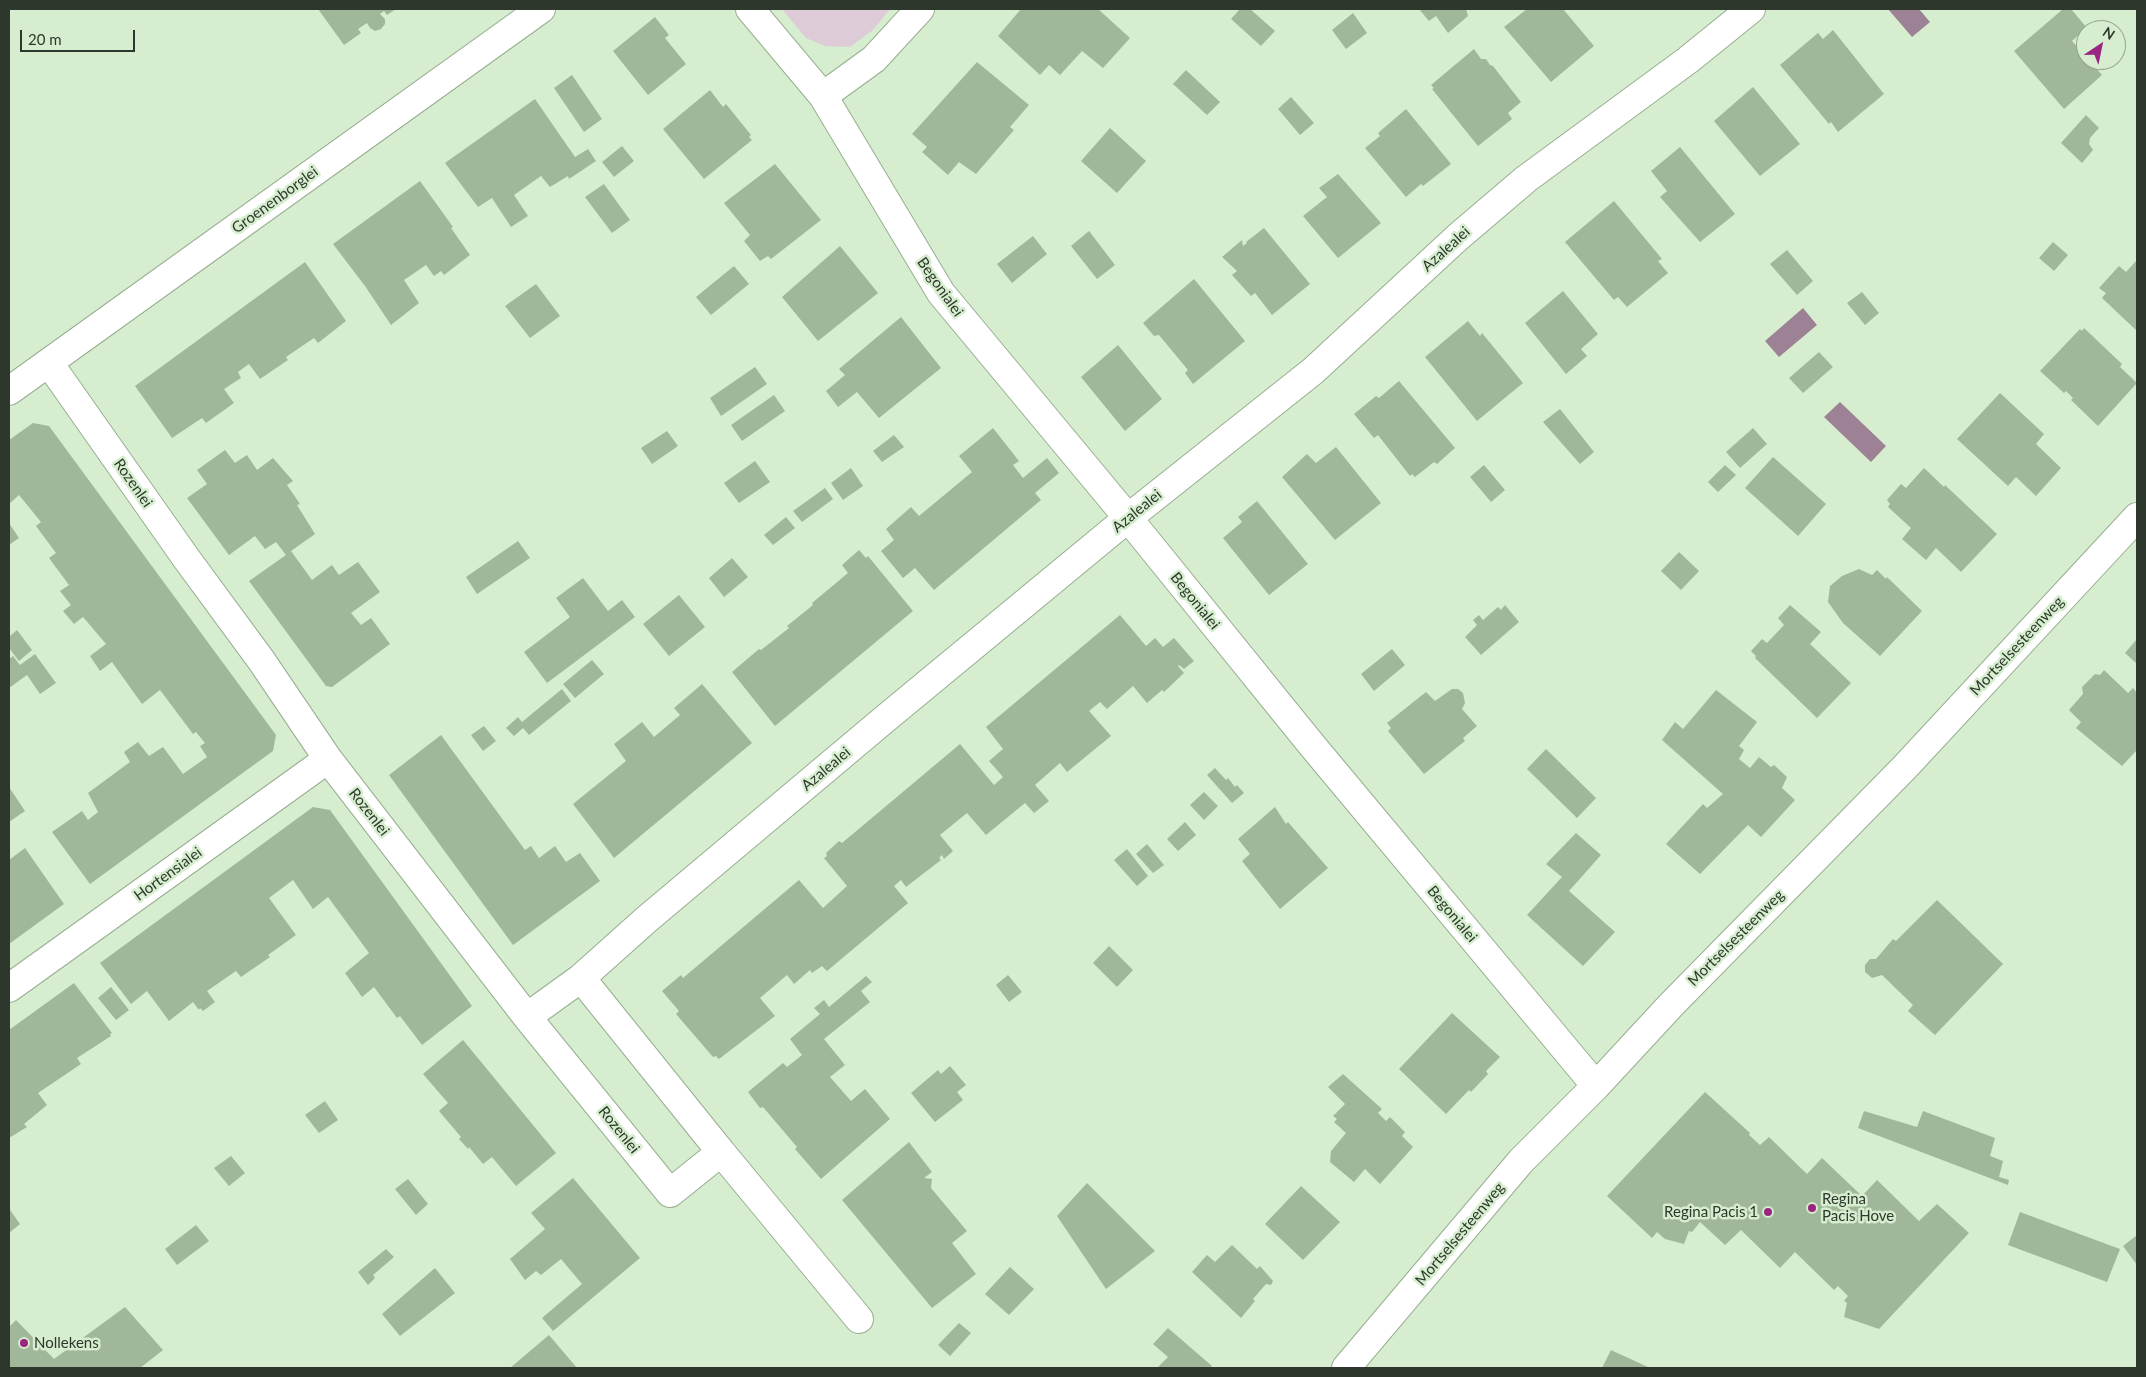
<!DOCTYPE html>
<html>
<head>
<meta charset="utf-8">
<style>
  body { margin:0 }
  #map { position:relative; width:2146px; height:1377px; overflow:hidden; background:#d6eecf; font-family:Lato,sans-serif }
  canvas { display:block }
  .frame { position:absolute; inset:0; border:10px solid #2d372b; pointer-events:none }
  .north { position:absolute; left:2076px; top:20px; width:50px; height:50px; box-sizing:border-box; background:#d6eecf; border:1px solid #92a58d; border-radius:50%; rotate:34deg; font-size:14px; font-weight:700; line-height:20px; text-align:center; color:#2d372b }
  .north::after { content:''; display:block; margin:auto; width:18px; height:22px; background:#9a2682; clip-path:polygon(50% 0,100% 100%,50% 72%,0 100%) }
  .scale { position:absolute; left:20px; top:30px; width:115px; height:22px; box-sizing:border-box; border:2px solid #2d372b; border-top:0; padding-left:6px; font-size:15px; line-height:18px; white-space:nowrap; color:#2d372b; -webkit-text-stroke:4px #d6eecf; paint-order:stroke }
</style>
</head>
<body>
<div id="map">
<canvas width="2146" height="1377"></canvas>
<div class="frame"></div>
<div class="north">N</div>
<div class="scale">20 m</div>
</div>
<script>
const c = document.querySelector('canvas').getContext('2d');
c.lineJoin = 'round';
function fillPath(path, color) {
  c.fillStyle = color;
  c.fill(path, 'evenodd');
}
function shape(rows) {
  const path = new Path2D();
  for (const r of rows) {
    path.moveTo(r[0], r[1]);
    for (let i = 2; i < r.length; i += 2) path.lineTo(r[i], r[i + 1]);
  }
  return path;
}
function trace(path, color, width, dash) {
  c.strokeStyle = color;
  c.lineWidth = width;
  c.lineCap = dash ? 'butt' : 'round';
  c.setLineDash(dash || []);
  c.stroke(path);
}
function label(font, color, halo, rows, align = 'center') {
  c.font = font + ' Lato,sans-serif';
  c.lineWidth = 5;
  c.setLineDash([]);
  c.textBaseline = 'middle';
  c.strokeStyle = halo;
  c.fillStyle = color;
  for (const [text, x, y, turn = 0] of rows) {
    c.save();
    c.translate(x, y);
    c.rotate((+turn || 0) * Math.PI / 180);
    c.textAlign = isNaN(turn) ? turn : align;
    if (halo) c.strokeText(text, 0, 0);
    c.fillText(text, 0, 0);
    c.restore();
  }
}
fillPath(shape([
  [782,9,890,9,873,30,850,47,825,46,806,38]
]), '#decbd8');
fillPath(shape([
  [1888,9,1919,9,1930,22,1912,37],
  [1803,308,1817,325,1779,357,1765,341],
  [1840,402,1886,446,1871,462,1824,417]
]), '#9c8294');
fillPath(shape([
  [318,9,396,9,387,15,384,11,380,14,385,19,385,24,381,29,375,31,370,28,367,23,358,29,361,33,344,45],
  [1021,9,1098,9,1130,38,1103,68,1082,51,1060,75,1049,65,1040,75,998,36],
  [1240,9,1250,9,1275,31,1261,46,1231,19],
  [1419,9,1466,9,1468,16,1448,33,1436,16,1429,21],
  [1527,9,1563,9,1594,46,1551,82,1504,27],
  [2063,9,2071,9,2087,28,2072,41,2086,57,2086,60,2089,60,2102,75,2064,109,2014,51],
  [1353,13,1367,33,1346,49,1332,30],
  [655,17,669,35,665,38,686,64,648,95,613,51],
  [1833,30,1884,94,1838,132,1831,122,1829,124,1780,65,1818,33,1823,39],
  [1474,49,1481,59,1486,59,1490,65,1493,66,1521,102,1508,113,1512,119,1478,146,1432,89,1434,88,1431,85],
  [977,62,1029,105,1010,127,1014,130,976,174,959,162,948,175,922,152,927,147,912,134],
  [1186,70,1220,102,1207,115,1173,84],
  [572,75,602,119,584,132,554,88],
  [1753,87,1800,144,1760,176,1714,121],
  [710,90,723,107,726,104,751,135,749,137,752,140,704,179,663,129],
  [1291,97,1314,123,1300,135,1278,109],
  [535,99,575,157,588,149,596,161,569,179,568,176,550,187,541,176,514,195,528,216,511,227,492,198,478,207,445,163],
  [1406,109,1451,164,1423,186,1421,184,1406,197,1365,148,1380,136,1378,133],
  [2086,115,2099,128,2090,138,2089,144,2093,150,2082,163,2061,143],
  [1110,128,1146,161,1117,193,1081,161],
  [622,146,634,161,614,177,602,162],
  [1680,147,1735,214,1700,242,1660,197,1667,191,1651,171],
  [775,164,821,220,771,259,768,256,760,261,744,241,750,235,724,203],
  [1338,174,1381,223,1338,258,1303,216,1327,197,1319,188],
  [420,181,453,227,451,228,470,255,444,275,441,271,434,276,426,265,404,280,419,303,391,325,365,286,333,244],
  [604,184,630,220,612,233,585,197],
  [1614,201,1662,259,1658,261,1668,273,1627,307,1618,297,1614,300,1565,242],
  [1264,228,1310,284,1272,315,1255,293,1251,296,1232,275,1237,271,1222,257,1242,240,1243,246,1247,243,1246,242],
  [1089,231,1115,265,1097,279,1071,246],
  [1033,236,1047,254,1012,283,997,264],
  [2053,242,2068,255,2054,271,2039,258],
  [840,246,878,293,818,341,782,297],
  [1787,250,1813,281,1797,295,1770,264],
  [2137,260,2137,331,2102,298,2106,293,2099,288,2119,266,2126,272],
  [305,262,346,321,318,343,314,338,286,357,288,360,260,379,249,364,238,372,241,378,224,389,234,403,206,423,202,418,172,438,135,386],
  [734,266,749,284,711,315,696,297],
  [1194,279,1245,341,1193,384,1185,373,1188,370,1159,335,1154,336,1143,323],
  [536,284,560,316,530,338,505,306],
  [1563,291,1598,334,1581,349,1587,356,1566,374,1525,323],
  [1862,292,1879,313,1865,325,1847,303],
  [901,317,941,368,879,418,857,392,838,407,826,391,845,375,839,369],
  [1468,321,1480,336,1482,333,1523,383,1477,421,1425,357],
  [2084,328,2122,364,2120,367,2137,383,2098,426,2071,400,2073,398,2066,391,2064,393,2040,371,2080,329,2082,331],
  [1118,345,1162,399,1125,431,1081,377],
  [1819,352,1833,367,1803,393,1789,378],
  [755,367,767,384,721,416,710,398],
  [1399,381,1455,448,1437,464,1434,462,1415,477,1412,474,1410,476,1378,435,1374,438,1354,414,1376,396,1379,398],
  [2000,393,2044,434,2036,444,2061,468,2036,496,2016,477,2008,486,1957,439],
  [774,395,785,411,742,441,731,425],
  [1560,409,1594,452,1580,464,1543,422],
  [33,423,49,426,276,735,273,751,90,884,52,832,82,811,88,820,98,812,88,793,130,762,124,752,138,742,149,756,163,747,183,774,207,757,200,746,205,743,196,732,193,734,160,690,142,704,112,662,100,671,90,656,106,644,83,617,74,624,63,611,71,605,60,591,69,585,49,558,56,553,36,526,41,522,19,495,9,504,9,440],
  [993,428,1019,461,1013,465,1023,478,1047,458,1059,473,1035,493,1041,500,934,590,915,568,903,578,881,551,894,540,886,529,911,507,919,516,972,472,959,456],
  [1753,428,1767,444,1740,468,1726,452],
  [667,431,678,446,652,464,641,448],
  [894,435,904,447,882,462,873,451],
  [1336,447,1381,503,1335,540,1282,477,1307,454,1316,463],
  [225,450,235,463,247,455,257,470,273,458,293,481,287,485,300,504,297,505,315,534,291,551,312,580,332,565,339,575,358,562,380,592,351,613,361,625,371,618,390,644,332,687,326,686,249,581,286,555,276,542,265,549,255,536,229,555,187,498,207,484,197,470],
  [1773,457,1826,504,1798,536,1745,488],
  [755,461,770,482,739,503,724,483],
  [1484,465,1505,490,1491,502,1470,477],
  [1725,465,1736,475,1718,492,1708,482],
  [851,468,863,486,843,500,831,483],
  [1924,468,1944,487,1945,485,1997,534,1961,572,1936,548,1926,560,1902,539,1911,528,1888,507,1890,504,1887,500,1901,484,1906,488],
  [825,488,833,499,802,522,793,511],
  [1257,501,1308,564,1269,595,1223,538,1242,522,1238,517],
  [786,517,795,528,773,545,764,535],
  [9,523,19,538,9,545],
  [518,541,530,558,477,594,466,577],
  [859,550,866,558,868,556,913,611,775,726,732,672,759,649,761,650,789,628,787,626,813,605,812,603,848,573,842,565],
  [1679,552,1699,571,1681,590,1661,571],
  [732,558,748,577,724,597,709,578],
  [1859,569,1872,575,1877,570,1886,579,1887,577,1922,611,1880,656,1843,623,1828,602,1830,586,1842,576],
  [583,578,608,611,622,600,635,617,547,683,524,652,570,617,556,598],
  [679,595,705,627,669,656,643,624],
  [1505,605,1519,622,1481,655,1465,637,1477,625,1473,620,1479,615,1483,620,1498,607,1501,610],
  [1790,605,1821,632,1810,644,1851,683,1817,718,1755,658,1756,656,1751,651,1762,639,1767,643,1784,625,1778,618],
  [1120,615,1146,646,1155,638,1163,647,1174,638,1194,661,1184,669,1179,665,1178,666,1184,673,1164,692,1162,690,1147,703,1133,686,1107,709,1100,702,1089,711,1111,736,1067,772,1060,763,1035,785,1049,801,1034,813,1025,803,986,835,967,813,940,835,953,851,944,859,942,855,939,858,941,860,906,887,901,880,894,886,908,903,827,971,822,966,812,973,810,970,794,984,787,975,760,998,775,1016,719,1059,716,1056,713,1057,676,1014,679,1011,662,991,681,975,683,978,799,880,823,908,847,886,824,858,827,856,826,853,839,841,842,843,960,744,994,785,1003,777,989,761,1003,749,986,727],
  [17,630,32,650,19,661,9,648,9,637],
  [2137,639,2137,664,2125,653],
  [1392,649,1405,665,1374,691,1361,674],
  [35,654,56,683,40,694,27,675,9,688,9,659,13,656,20,665],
  [592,660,604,674,575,698,563,684],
  [2104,670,2128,693,2133,688,2137,693,2137,750,2122,766,2076,728,2081,722,2069,710,2083,694,2082,687,2095,674,2100,675],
  [702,684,752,743,614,858,573,804,626,761,614,744,642,722,654,737,680,715,674,708],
  [562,689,571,701,529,735,523,728,514,736,506,728,518,717,522,722],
  [1452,689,1458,689,1463,693,1465,703,1462,709,1477,726,1463,738,1465,741,1424,774,1388,731,1391,728,1387,723,1426,692,1435,701],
  [1716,690,1757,722,1739,746,1744,750,1739,759,1750,768,1759,757,1771,767,1774,765,1787,777,1782,788,1795,800,1761,837,1748,825,1700,874,1666,844,1703,804,1707,808,1723,794,1662,740,1675,722,1683,729],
  [484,726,496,741,483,751,471,735],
  [441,735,525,850,531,846,539,858,555,846,566,862,580,853,600,881,513,945,389,775],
  [1546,749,1596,798,1577,818,1527,769],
  [1215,768,1226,780,1228,778,1235,787,1237,785,1244,793,1232,803,1207,775],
  [9,787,25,811,9,822],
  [1204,792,1218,806,1204,820,1190,805],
  [313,807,330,810,472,1006,422,1045,400,1016,397,1018,374,987,362,997,345,973,369,953,328,897,313,909,293,880,269,898,296,935,268,955,270,957,241,977,236,971,207,991,215,1002,203,1011,200,1008,199,1010,193,1002,169,1021,147,991,131,1004,100,963],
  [1275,807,1286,824,1288,822,1328,868,1280,909,1242,861,1250,854,1238,839],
  [1185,822,1196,835,1178,851,1167,839],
  [1576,833,1601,855,1569,891,1615,932,1583,966,1527,915,1562,877,1546,864],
  [1147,844,1164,865,1153,873,1136,854],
  [25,848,64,904,9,944,9,860],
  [1127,849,1148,876,1137,886,1114,860],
  [1937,900,2003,964,1935,1035,1908,1011,1913,1005,1882,975,1872,978,1865,972,1865,965,1870,959,1876,959,1893,939,1896,941],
  [1109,946,1133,970,1117,987,1093,963],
  [1008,975,1022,992,1009,1002,996,985],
  [866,976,872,982,861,991,870,1002,824,1039,845,1065,830,1077,851,1101,865,1089,890,1119,821,1179,795,1149,797,1147,763,1107,760,1108,748,1092,783,1063,787,1067,802,1055,790,1039,820,1014,814,1008,824,1000,829,1007],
  [74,983,112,1033,110,1034,111,1036,77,1058,81,1064,38,1093,47,1105,24,1124,27,1127,9,1138,9,1030],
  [111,987,129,1010,116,1020,98,998],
  [1452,1013,1500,1057,1486,1071,1488,1074,1471,1092,1469,1090,1446,1114,1399,1069],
  [463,1040,556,1153,516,1186,492,1157,483,1164,469,1147,468,1149,459,1139,461,1137,439,1111,448,1103,423,1074],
  [950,1066,966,1085,957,1092,963,1100,935,1122,911,1093,938,1070,941,1074],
  [1343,1074,1382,1109,1378,1113,1386,1121,1390,1117,1405,1132,1402,1136,1413,1147,1380,1184,1365,1169,1354,1182,1330,1162,1331,1151,1346,1133,1334,1122,1337,1119,1333,1116,1345,1104,1328,1087],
  [1705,1092,1750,1133,1749,1135,1760,1145,1769,1137,1807,1174,1822,1158,1862,1196,1877,1180,1919,1221,1937,1204,1969,1233,1879,1329,1844,1317,1847,1303,1844,1301,1848,1296,1838,1286,1834,1290,1795,1252,1780,1268,1741,1230,1725,1245,1700,1222,1692,1232,1689,1231,1684,1244,1665,1239,1657,1232,1652,1238,1607,1196],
  [325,1101,338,1120,319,1133,305,1115],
  [1864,1111,1917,1127,1923,1111,1995,1138,1990,1156,2003,1161,1999,1177,2009,1180,2008,1185,1858,1128],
  [909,1142,932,1172,924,1178,932,1179,931,1188,967,1231,952,1243,976,1274,932,1308,842,1200],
  [231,1156,245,1173,229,1186,214,1168],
  [573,1178,640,1258,553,1331,542,1318,582,1284,561,1259,541,1275,536,1271,525,1280,510,1259,545,1229,531,1213],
  [408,1179,428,1204,416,1215,395,1189],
  [1087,1183,1155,1251,1106,1289,1057,1216],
  [1301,1186,1340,1222,1303,1260,1265,1224],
  [10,1210,20,1224,9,1233,9,1211],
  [2020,1212,2120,1249,2107,1282,2008,1245],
  [196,1225,209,1241,177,1265,165,1249],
  [2137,1235,2137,1265,2123,1246],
  [1232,1245,1257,1269,1260,1266,1273,1281,1271,1285,1266,1284,1253,1299,1255,1301,1241,1318,1192,1272,1207,1255,1215,1262],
  [386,1249,394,1257,373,1275,375,1278,368,1285,358,1272],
  [1010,1267,1034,1289,1009,1315,985,1294],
  [435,1268,455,1293,400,1336,382,1314],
  [125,1307,163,1350,140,1368,9,1368,9,1327,16,1320,54,1359],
  [959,1323,971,1333,950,1356,938,1345],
  [1168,1328,1212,1366,1210,1368,1157,1368,1168,1357,1153,1344],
  [549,1335,577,1368,510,1368],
  [1611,1350,1650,1368,1602,1368]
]), '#a0b79a');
const minor = shape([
  [750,9,823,96,941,293,1128,518,1311,744,1596,1086],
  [823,96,874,59,920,9],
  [49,363,186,558,261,660,328,759,527,1017,670,1193,721,1152,581,978],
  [9,391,541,9],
  [9,988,328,759],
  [527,1017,581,978,647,919,886,718,1128,518,1313,371,1458,237,1526,179,1688,60,1751,9],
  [721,1152,859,1319],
  [1346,1368,1521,1161,1596,1086,1671,1005,1905,767,2137,517]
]);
trace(minor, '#97ae91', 30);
trace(minor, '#fff', 28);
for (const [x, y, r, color] of [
  [1812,1208,5,"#9a2682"],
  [1768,1212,5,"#9a2682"],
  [24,1343,5,"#9a2682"]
]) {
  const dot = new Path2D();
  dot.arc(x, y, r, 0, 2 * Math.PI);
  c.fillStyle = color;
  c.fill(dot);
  trace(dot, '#d6eecf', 2);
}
label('15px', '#2d372b', '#d6eecf', [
  ["Groenenborglei",275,200,-36],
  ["Azalealei",1446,249,-42],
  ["Begonialei",940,287,55],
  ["Rozenlei",133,483,55],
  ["Azalealei",1137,511,-39],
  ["Begonialei",1195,601,51],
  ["Mortselsesteenweg",2017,646,-47],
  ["Azalealei",826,769,-40],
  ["Rozenlei",369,812,52],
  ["Hortensialei",168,874,-36],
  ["Begonialei",1452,914,50],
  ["Mortselsesteenweg",1736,938,-45],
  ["Rozenlei",619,1130,51],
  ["Mortselsesteenweg",1460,1234,-50]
]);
label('15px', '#2d372b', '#d6eecf', [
  ["Regina",1822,1199],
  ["Pacis Hove",1822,1216],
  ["Regina Pacis 1",1758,1212,"right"],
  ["Nollekens",34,1343]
], 'left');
</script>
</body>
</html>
